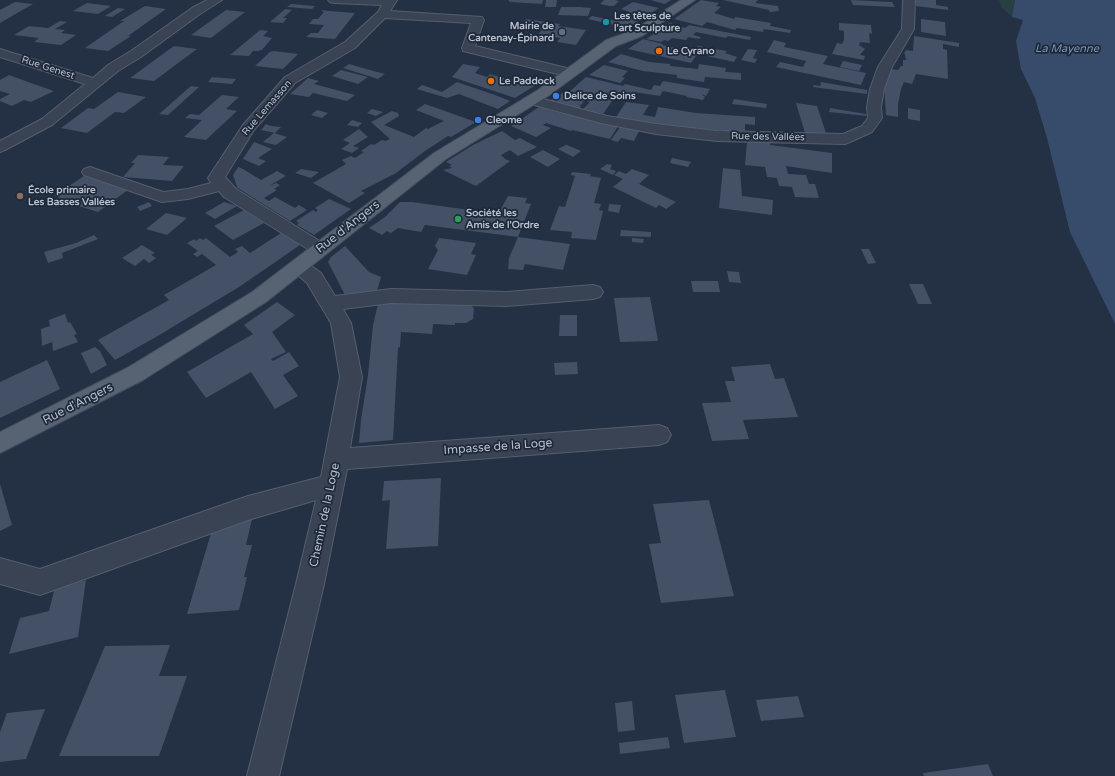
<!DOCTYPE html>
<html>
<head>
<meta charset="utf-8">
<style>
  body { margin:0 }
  canvas { display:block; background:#243043 }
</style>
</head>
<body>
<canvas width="1115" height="776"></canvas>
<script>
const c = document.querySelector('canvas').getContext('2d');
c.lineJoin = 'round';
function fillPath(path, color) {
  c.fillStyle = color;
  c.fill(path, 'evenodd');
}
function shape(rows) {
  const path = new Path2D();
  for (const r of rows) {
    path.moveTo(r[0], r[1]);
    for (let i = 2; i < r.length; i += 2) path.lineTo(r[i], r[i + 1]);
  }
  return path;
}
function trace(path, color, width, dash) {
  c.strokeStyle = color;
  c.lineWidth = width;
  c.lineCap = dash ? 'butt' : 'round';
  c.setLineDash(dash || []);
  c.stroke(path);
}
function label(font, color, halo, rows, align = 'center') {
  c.font = font + ' "Varela Round",sans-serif';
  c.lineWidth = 3.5;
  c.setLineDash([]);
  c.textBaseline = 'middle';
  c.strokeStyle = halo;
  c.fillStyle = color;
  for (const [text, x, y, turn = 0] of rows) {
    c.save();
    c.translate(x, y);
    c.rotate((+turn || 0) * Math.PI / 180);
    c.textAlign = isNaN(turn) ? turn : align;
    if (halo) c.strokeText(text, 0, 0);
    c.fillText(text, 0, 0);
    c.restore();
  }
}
fillPath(shape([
  [999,0,1015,0,1012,17,1002,8]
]), '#264044');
fillPath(shape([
  [1015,0,1115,0,1115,324,1070,232,1047,138,1035,98,1021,69,1016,41,1023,20,1012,17]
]), '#374b6b');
fillPath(shape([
  [508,0,543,0,542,4,510,2],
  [546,0,557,0,556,7,545,7],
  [604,0,614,0,619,1,614,6,610,6,600,4],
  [650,0,671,0,665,4],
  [701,0,719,3,716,6,721,7,714,13,734,19,735,17,771,23,770,26,791,30,790,33,764,29,763,32,737,28,735,30,707,22,702,26,674,19],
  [723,0,758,0,755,3,778,6,779,11,770,12,769,10],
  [851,0,892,2,895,7,853,5],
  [916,0,936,0,936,5,948,7,948,10,916,6],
  [15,2,33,4,0,23,0,10],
  [633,2,659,8,627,28,588,19,592,16,617,21,630,12,621,9],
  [87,3,111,6,98,14,73,11],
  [291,4,315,6,312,9,287,7],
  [145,6,166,9,128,36,131,36,108,51,85,48,124,21,120,21],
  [561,7,580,7,591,8,588,16,558,15],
  [118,8,125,9,112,17,105,16],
  [285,9,292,10,283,18,287,18,283,23,270,22],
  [226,10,245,12,211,38,191,35],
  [322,10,329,11,355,13,335,39,306,37,311,33,318,33,324,25,309,24,313,19,318,19,324,12,322,11],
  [526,19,560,24,558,26,586,30,576,45,557,42,560,38,538,34,542,30,520,26],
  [921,19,945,22,946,36,921,32],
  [60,21,67,22,55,29,65,30,61,33,76,35,61,45,34,42,39,38,14,35,29,26,48,28],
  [670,23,685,28,689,25,751,37,750,40,728,36,726,38,696,32,693,35,701,37,699,39,688,37,686,40,672,38,668,41,664,40,661,42,646,39],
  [839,23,871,25,872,34,869,33,870,43,860,42,859,45,865,49,860,55,865,56,864,60,832,54,837,43,842,44,844,40,844,31,839,30],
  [260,30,268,31,263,36,272,38,262,50,258,51,253,51,249,56,230,55],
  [914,36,959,43,959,47,943,44,943,49,947,50,948,79,916,74,912,84,904,82,901,89,898,104,898,117,886,115,884,85,891,69,898,70,901,66,903,66,903,60,906,60,905,54,904,53,906,50,913,51],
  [643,39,663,44,662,45,698,53,691,63,628,49],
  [774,40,786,43,784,47,828,56,823,64,866,73,861,85,776,67,780,62,803,67,806,61,767,52],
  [174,46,197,49,154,81,130,78],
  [698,46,727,51,725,53,737,57,734,62,707,56,710,53,695,50],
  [748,49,757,50,753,58,757,59,755,63,741,60],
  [274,51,298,54,283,69,255,66,270,52],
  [621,54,649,62,670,64,670,66,698,69,699,64,726,68,725,72,741,73,741,80,705,77,704,82,677,78,677,75,643,71,608,62],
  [843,61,862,65,859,71,840,67],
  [349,64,370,70,385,74,378,79,343,68],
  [463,64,480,67,475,73,487,77,490,74,522,83,531,77,542,81,515,98,452,77],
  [604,65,628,71,622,77,625,78,620,83,589,75],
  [341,70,368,77,358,84,332,76],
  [9,75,31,83,54,91,31,102,24,100,12,106,0,101,0,99,10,94,0,91,0,80],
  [212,77,236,79,232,84,208,82],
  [586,77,623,86,625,84,651,90,654,85,660,86,663,81,710,89,706,96,701,94,705,97,703,100,686,97,687,96,663,91,660,96,633,92,630,97,617,94,603,114,583,109,590,102,586,101,588,100,582,102,583,103,581,105,578,104,581,106,580,108,549,101,564,92,568,93],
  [308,78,319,81,314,84,355,95,347,101,313,93,309,97,290,94],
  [457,82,495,95,510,101,498,109,459,94,447,98,417,89,422,85,442,92],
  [821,82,867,90,867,94,813,87,814,85,820,86],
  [191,86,199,87,168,115,159,114],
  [118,92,146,97,124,113,115,112,87,133,61,128,88,108,94,109],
  [222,95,239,97,226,109,237,111,206,140,184,137,202,120,185,118,190,114,199,115],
  [734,99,767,104,766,108,732,104],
  [626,102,649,105,643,115,655,117,658,107,696,113,755,117,755,125,745,124,745,133,724,131,652,124,616,117],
  [796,103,817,106,826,133,805,133],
  [425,104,476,122,451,137,448,136,425,151,396,173,361,191,365,193,349,203,313,183,346,164,342,160,351,156,355,158,364,152,361,151,371,144,374,145,382,140,386,141,390,139,371,122,392,111,398,113,399,116,384,125,414,137,426,128,428,129,444,121,416,110],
  [539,107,557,112,618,126,610,139,572,130,571,131,546,123,543,125,551,128,536,137,511,126],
  [830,108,866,114,867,116,829,112],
  [908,108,920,110,920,121,908,119],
  [372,109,383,112,376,116,367,113],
  [317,110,328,113,322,118,311,115],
  [352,120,362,123,358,127,347,125],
  [266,124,271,126,281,127,275,133,261,130],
  [620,127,639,131,634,141,621,138,618,142,611,140],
  [359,129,368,137,353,146,359,148,352,153,341,149,350,143,343,140],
  [502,131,515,140,520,138,537,147,518,156,510,150,501,155,505,159,510,161,476,186,443,170,452,168,449,166,452,165,446,162,473,145],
  [274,133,287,137,276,145,263,142],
  [254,142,272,149,258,158,266,161,259,166,243,159],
  [747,142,771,142,770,145,832,153,832,173,786,166,788,174,806,175,809,184,815,184,819,198,795,197,792,187,779,186,777,178,767,177,765,167,745,165],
  [566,145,567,145,581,151,573,157,558,149],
  [543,150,560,159,548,167,530,157],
  [138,155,169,157,163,165,184,166,172,181,123,177,135,163,131,163],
  [672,158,691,162,688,167,670,163],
  [607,164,612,165,610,169,616,171,613,175,600,169],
  [238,167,243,169,261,180,277,171,286,176,269,186,276,183,280,185,274,189,277,190,264,198,269,201,275,197,295,208,299,205,307,210,290,221,287,219,236,187,237,187,233,175],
  [723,168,740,170,742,196,773,200,772,215,719,208],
  [301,169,319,172,311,178,295,173],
  [632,169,649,175,639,184,676,202,666,209,659,205,656,208,613,187,623,179,614,175,619,171,626,174],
  [572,172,591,174,590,176,601,178,594,203,601,204,599,210,603,211,596,240,571,238,572,232,550,230,559,206,565,207,575,176,571,175],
  [84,176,93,179,129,189,98,212,62,201,63,199,54,196],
  [508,196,527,198,525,203,531,204,518,237,570,244,563,270,525,264,523,270,508,269,509,258,518,237,425,225,421,232,398,228,391,233,387,231,382,235,369,228,385,217,400,202,412,202,498,214],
  [329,199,351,209,314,235,297,225,299,223,296,221,313,210,316,212,318,210,315,208],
  [149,202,152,206,140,211,137,207],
  [224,202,237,206,215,219,205,213],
  [609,204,621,205,619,213,608,211],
  [244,210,264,223,233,240,214,226],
  [166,213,187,218,167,235,146,229],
  [621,230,651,232,651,237,620,236],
  [281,233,300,245,239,287,156,337,115,360,98,340,169,300,164,295,216,265,202,254,197,257,193,254,198,251,187,243,194,239,196,241,200,238,203,240,206,238,230,257,238,252,235,249,242,246,250,253],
  [94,235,98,239,62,253,63,258,48,263,44,252,76,243],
  [439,238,476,243,471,254,476,255,467,275,428,269,438,250,435,246],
  [632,238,644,239,643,243,632,242],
  [142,245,155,253,151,255,156,258,149,263,144,259,135,266,122,258],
  [345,246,369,272,381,277,377,291,345,295,328,262,331,257],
  [861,249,869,249,876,263,868,264],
  [727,271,739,272,741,283,729,282],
  [691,281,718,281,720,292,693,292],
  [909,284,923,284,932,304,918,304],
  [650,297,658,341,620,342,614,298],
  [277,302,295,315,272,332,286,352,271,359,273,361,289,352,299,366,283,375,298,396,275,409,251,372,206,398,187,372,253,334,244,325],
  [436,302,469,304,474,308,473,319,466,323,455,323,455,325,433,324,432,334,401,332,400,347,398,348,393,440,359,443,361,420,368,375,373,325,378,304],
  [65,314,68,323,70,322,77,334,74,335,78,342,53,351,52,342,42,346,41,329,50,326,49,320],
  [560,315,577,315,577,336,559,336],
  [95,347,100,351,107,365,91,374,81,353],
  [47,360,60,389,0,418,0,382],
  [577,362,578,374,555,375,554,363],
  [770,364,775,379,784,378,798,417,743,420,749,439,712,441,702,403,731,402,725,381,735,381,731,367],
  [441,478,438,546,386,549,390,500,382,501,384,481],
  [0,484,12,525,0,531],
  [709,500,734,596,661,603,649,544,661,543,653,504],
  [252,519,246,545,252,545,244,577,247,577,239,610,187,614,211,533],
  [86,580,78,637,9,654,20,618,49,611,55,587],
  [170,645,159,676,187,676,159,756,59,756,105,646],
  [725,690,736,737,684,743,675,695],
  [798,696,804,717,761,721,756,700],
  [632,701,635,730,618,732,615,703],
  [45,709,26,759,0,762,0,732,7,713],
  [668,737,670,748,620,754,619,743],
  [988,764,993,776,924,776,923,773]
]), '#435065');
const minor = shape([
  [207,0,222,0,200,14,141,57,118,71,52,125,5,150,0,152,0,141,42,119,85,84,0,57,0,49,93,78,108,65,131,51,192,8,207,0],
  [328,0,397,0,390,11,482,17,484,20,475,46,575,70,577,73,575,76,570,77,463,51,462,48,471,23,385,18,355,48,295,83,254,130,225,177,236,189,326,245,329,249,326,253,320,255,314,253,224,197,219,191,188,199,162,202,84,175,82,172,84,169,90,167,163,192,188,189,211,183,208,178,243,125,285,77,345,42,378,12,382,5,334,3,330,2,328,0],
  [903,0,915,0,914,29,892,67,884,89,881,107,882,118,872,132,850,142,845,144,717,141,656,134,601,123,527,103,525,100,527,97,532,96,607,116,656,124,717,131,843,134,862,126,868,118,867,107,870,89,878,67,902,29,903,0],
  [299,260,306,262,321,273,335,296,391,289,507,292,593,285,600,287,603,292,600,297,593,299,507,306,391,303,343,309,351,323,362,377,350,448,659,425,667,428,671,435,667,442,659,445,347,469,324,584,279,776,247,776,296,584,316,500,248,520,40,595,0,584,0,558,40,569,248,496,321,477,340,377,331,323,307,283,292,270,290,266,292,262,299,260]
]);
const major = shape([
  [681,0,695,0,642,36,616,46,548,96,446,159,266,302,143,380,0,453,0,432,127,368,252,292,434,153,538,90,606,40,634,30,681,0]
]);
trace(minor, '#545e6d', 2);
trace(major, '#424c5c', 2);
fillPath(minor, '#394353');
fillPath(major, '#576273');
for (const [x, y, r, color] of [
  [606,22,4,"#0f9aa8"],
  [562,32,4,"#5c6f8a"],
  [659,51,4,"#e8710a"],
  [491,81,4,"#e8710a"],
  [556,96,4,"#3f7fe0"],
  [478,120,4,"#3f7fe0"],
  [20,196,4,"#8d6e63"],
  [458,219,4,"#2e9e5b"]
]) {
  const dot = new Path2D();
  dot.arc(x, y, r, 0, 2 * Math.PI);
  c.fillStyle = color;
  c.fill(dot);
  trace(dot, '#1d2838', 1.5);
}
label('bold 10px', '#b6becd', '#1d2838', [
  ["Les têtes de",614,16],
  ["l'art Sculpture",614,28],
  ["Mairie de",554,26,"right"],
  ["Cantenay-Épinard",554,38,"right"],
  ["Le Cyrano",667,51],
  ["Le Paddock",499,81],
  ["Delice de Soins",564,96],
  ["Cleome",486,120],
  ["École primaire",28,190],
  ["Les Basses Vallées",28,202],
  ["Société les",466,213],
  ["Amis de l'Ordre",466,225]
], 'left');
label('10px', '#b6becd', '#1d2838', [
  ["Rue Genest",48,68,18],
  ["Rue Lemasson",267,108,-49],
  ["Rue des Vallées",768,137,1]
]);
label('italic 11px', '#7c92b6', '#1d2838', [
  ["La Mayenne",1067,49]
]);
label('12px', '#b6becd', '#1d2838', [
  ["Rue d'Angers",348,227,-38],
  ["Rue d'Angers",78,404,-27],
  ["Impasse de la Loge",498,447,-4],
  ["Chemin de la Loge",325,515,-78]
]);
</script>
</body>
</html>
